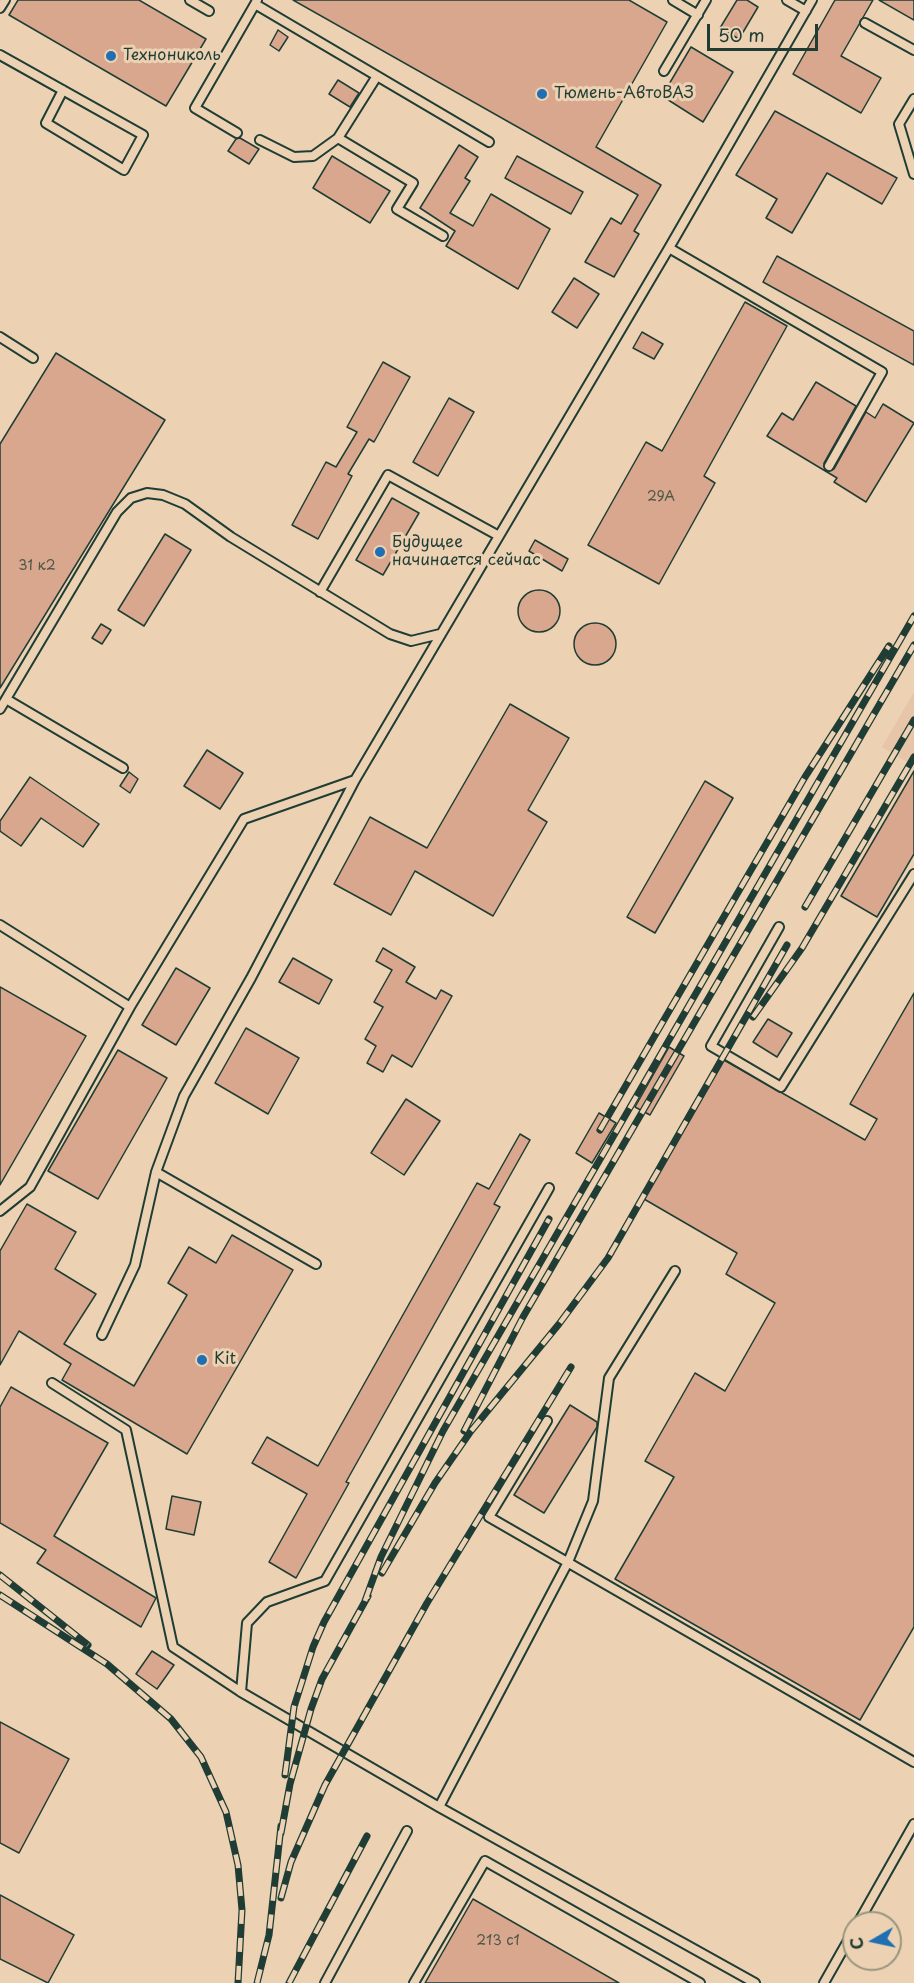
<!DOCTYPE html>
<html>
<head>
<meta charset="utf-8">
<style>
  body { margin:0 }
  #map { position:relative; width:914px; height:1983px; overflow:hidden; background:#ecd2b3; font-family:"Playpen Sans",sans-serif }
  canvas { display:block }
  .north { position:absolute; left:842px; top:1911px; width:60px; height:60px; box-sizing:border-box; background:#ecd2b3; border:2px solid #9a9680; border-radius:50%; rotate:261deg; font-size:16px; font-weight:700; line-height:24px; text-align:center; color:#1f3d34 }
  .north::after { content:''; display:block; margin:auto; width:21px; height:27px; background:#1f6fb2; clip-path:polygon(50% 0,100% 100%,50% 72%,0 100%) }
  .scale { position:absolute; left:707px; top:24px; width:111px; height:27px; box-sizing:border-box; border:3px solid #1f3d34; border-top:0; padding-left:8px; font-size:18px; line-height:21px; white-space:nowrap; color:#1f3d34; -webkit-text-stroke:4px #ecd2b3; paint-order:stroke }
</style>
</head>
<body>
<div id="map">
<canvas width="914" height="1983"></canvas>
<div class="north">С</div>
<div class="scale">50 m</div>
</div>
<script>
const c = document.querySelector('canvas').getContext('2d');
c.lineJoin = 'round';
function fillPath(path, color) {
  c.fillStyle = color;
  c.fill(path, 'evenodd');
}
function shape(rows) {
  const path = new Path2D();
  for (const r of rows) {
    if (r.length === 3) {
      path.moveTo(r[0] + r[2], r[1]);
      path.arc(r[0], r[1], r[2], 0, 2 * Math.PI);
      continue;
    }
    path.moveTo(r[0], r[1]);
    for (let i = 2; i < r.length; i += 2) path.lineTo(r[i], r[i + 1]);
  }
  return path;
}
function trace(path, color, width, dash) {
  c.strokeStyle = color;
  c.lineWidth = width;
  c.lineCap = dash ? 'butt' : 'round';
  c.setLineDash(dash || []);
  c.stroke(path);
}
function label(font, color, halo, rows, align = 'center') {
  c.font = font + ' "Playpen Sans",sans-serif';
  c.lineWidth = 6;
  c.setLineDash([]);
  c.textBaseline = 'middle';
  c.strokeStyle = halo;
  c.fillStyle = color;
  for (const [text, x, y, turn = 0] of rows) {
    c.save();
    c.translate(x, y);
    c.rotate((+turn || 0) * Math.PI / 180);
    c.textAlign = isNaN(turn) ? turn : align;
    if (halo) c.strokeText(text, 0, 0);
    c.fillText(text, 0, 0);
    c.restore();
  }
}
fillPath(shape([
  [914,692,914,766,882,747]
]), '#e6c5a8');
const building = shape([
  [18,0,139,0,206,39,166,106,9,15,18,0],
  [293,0,629,0,667,22,596,147,661,185,634,231,639,234,614,277,585,262,611,218,621,224,638,195,293,0],
  [737,0,747,0,758,7,739,39,720,28,737,0],
  [835,0,873,0,841,56,881,78,861,113,793,74,835,0],
  [879,0,914,0,914,20,879,0],
  [278,30,288,37,279,51,270,45,278,30],
  [691,47,733,72,703,122,662,96,691,47],
  [338,80,359,93,350,107,329,94,338,80],
  [775,111,897,178,882,204,827,173,792,233,766,218,777,199,736,175,775,111],
  [240,138,259,149,249,164,228,151,236,139,240,138],
  [459,145,478,157,465,178,470,181,450,213,473,226,491,194,550,229,518,289,446,246,455,231,420,208,459,145],
  [332,156,390,191,370,223,313,188,332,156],
  [517,156,583,192,571,214,505,178,517,156],
  [777,256,914,331,914,365,763,282,777,256],
  [574,278,599,294,577,328,552,312,574,278],
  [745,302,787,326,704,476,715,483,659,584,588,545,646,442,662,451,745,302],
  [642,332,663,344,654,359,633,348,642,332],
  [56,353,165,420,0,688,0,444,56,353],
  [383,362,410,377,374,442,369,439,348,474,352,476,318,539,292,525,326,462,336,467,357,432,347,427,383,362],
  [816,382,856,406,824,463,827,471,834,469,866,412,875,418,883,404,914,423,866,502,834,482,837,478,767,436,782,413,793,420,816,382],
  [449,398,474,412,438,476,413,462,449,398],
  [392,498,419,513,383,575,356,560,392,498],
  [165,534,191,550,144,626,118,610,165,534],
  [535,540,568,559,562,571,529,551,535,540],
  [539,611,21],
  [595,644,21],
  [101,624,111,630,102,644,92,638,101,624],
  [510,704,569,738,528,810,547,822,493,916,415,871,391,915,334,884,370,817,427,848,510,704],
  [207,750,243,773,220,809,184,786,207,750],
  [914,771,914,854,877,917,841,896,914,771],
  [129,772,138,779,130,793,120,786,129,772],
  [30,777,99,824,83,847,41,818,21,846,0,831,0,821,30,777],
  [705,781,733,798,655,933,627,917,705,781],
  [383,948,415,967,406,982,436,999,441,990,452,996,412,1067,392,1055,383,1072,367,1063,376,1046,365,1039,383,1007,374,1002,392,970,376,961,383,948],
  [293,958,332,980,319,1004,279,982,293,958],
  [176,968,210,988,176,1045,142,1025,176,968],
  [0,987,86,1036,0,1185,0,987],
  [914,993,914,1627,860,1720,615,1579,674,1477,645,1461,695,1373,725,1391,775,1303,726,1274,737,1253,644,1199,724,1060,865,1140,877,1119,850,1104,914,993],
  [768,1019,792,1033,777,1057,753,1042,768,1019],
  [246,1028,299,1058,268,1114,215,1083,246,1028],
  [669,1047,684,1056,650,1115,635,1107,669,1047],
  [118,1050,167,1078,98,1199,48,1171,118,1050],
  [406,1099,440,1121,404,1175,371,1153,406,1099],
  [599,1113,616,1123,592,1163,576,1153,599,1113],
  [520,1134,530,1140,494,1204,500,1207,346,1482,349,1483,296,1578,269,1562,307,1494,252,1463,267,1437,318,1466,477,1183,489,1189,520,1134],
  [27,1204,76,1232,55,1269,96,1294,64,1344,134,1386,187,1295,168,1283,189,1247,216,1263,232,1235,293,1270,187,1454,62,1380,71,1364,19,1331,0,1365,0,1251,27,1204],
  [11,1387,108,1443,54,1536,156,1598,141,1627,37,1563,46,1550,0,1523,0,1407,11,1387],
  [570,1405,597,1422,597,1427,544,1513,514,1495,570,1405],
  [172,1496,201,1502,194,1535,166,1529,172,1496],
  [152,1651,174,1665,157,1689,136,1674,152,1651],
  [0,1722,69,1759,19,1853,0,1843,0,1722],
  [0,1895,74,1935,48,1983,0,1959,0,1895],
  [473,1899,619,1983,425,1983,473,1899]
]);
fillPath(building, '#d9a78d');
trace(building, '#1f3d34', 1.5);
const lane = shape([
  [190,0,209,11],
  [257,0,255,4,489,142],
  [673,0,698,15],
  [787,0,806,11],
  [0,8,5,0],
  [865,23,914,50],
  [0,55,143,135,124,170,46,123,63,90],
  [664,71,706,0],
  [914,99,899,124,914,174],
  [237,133,195,108,255,4],
  [338,138,413,183,397,209,443,236],
  [260,140,294,157,313,156,338,138,377,76],
  [669,248,882,372,829,466],
  [0,337,33,358],
  [320,592,388,475,499,536],
  [6,699,123,768],
  [0,709,117,512,131,498,147,493,163,495,185,504,231,537,390,634,411,641,440,634],
  [0,925,130,1007],
  [779,927,711,1046,781,1087,914,874],
  [156,1172,316,1264],
  [0,1211,30,1187,130,1007,244,819,355,780,669,248,812,0],
  [102,1335,135,1265,156,1172,184,1096,251,978,355,780],
  [52,1383,126,1430,173,1647,241,1692,439,1807,755,1983],
  [547,1421,489,1517,914,1762],
  [241,1692,247,1623,267,1602,325,1581,549,1188],
  [439,1807,568,1562,593,1501,609,1378,675,1271],
  [858,1923,914,1824],
  [325,1983,407,1831],
  [414,1983,485,1861,700,1983],
  [824,1983,854,1930]
]);
trace(lane, '#1f3d34', 12);
trace(lane, '#ecd2b3', 8);
const rail = shape([
  [805,907,914,720],
  [753,1017,802,948,914,757],
  [600,1130,805,777,889,646],
  [464,1431,523,1317,914,645],
  [382,1573,435,1483,471,1431,559,1324,608,1258,787,945],
  [0,1575,88,1645],
  [0,1595,107,1664,171,1719,201,1757,226,1812,238,1865,242,1910,238,1983],
  [365,1601,381,1557,443,1431,914,616],
  [285,1775,294,1707,313,1647,324,1622,549,1219],
  [281,1833,290,1784,311,1709,322,1679,368,1596],
  [281,1898,291,1862,325,1785,427,1603,571,1367],
  [257,1983,269,1935,281,1826],
  [289,1983,367,1836]
]);
trace(rail, '#1f3d34', 7);
trace(rail, '#ecd2b3', 4.5, [14]);
for (const [x, y, r, color] of [
  [111,56,6,"#1f6fb2"],
  [542,94,6,"#1f6fb2"],
  [380,552,6,"#1f6fb2"],
  [202,1360,6,"#1f6fb2"]
]) {
  const dot = new Path2D();
  dot.arc(x, y, r, 0, 2 * Math.PI);
  c.fillStyle = color;
  c.fill(dot);
  trace(dot, '#ecd2b3', 2);
}
label('14px', '#4e584a', null, [
  ["29А",661,497],
  ["31 к2",37,566],
  ["213 с1",498,1941]
]);
label('16px', '#1f3d34', '#ecd2b3', [
  ["Технониколь",123,56],
  ["Тюмень-АвтоВАЗ",554,94],
  ["Будущее",392,543],
  ["начинается сейчас",392,561],
  ["Kit",214,1360]
], 'left');
</script>
</body>
</html>
